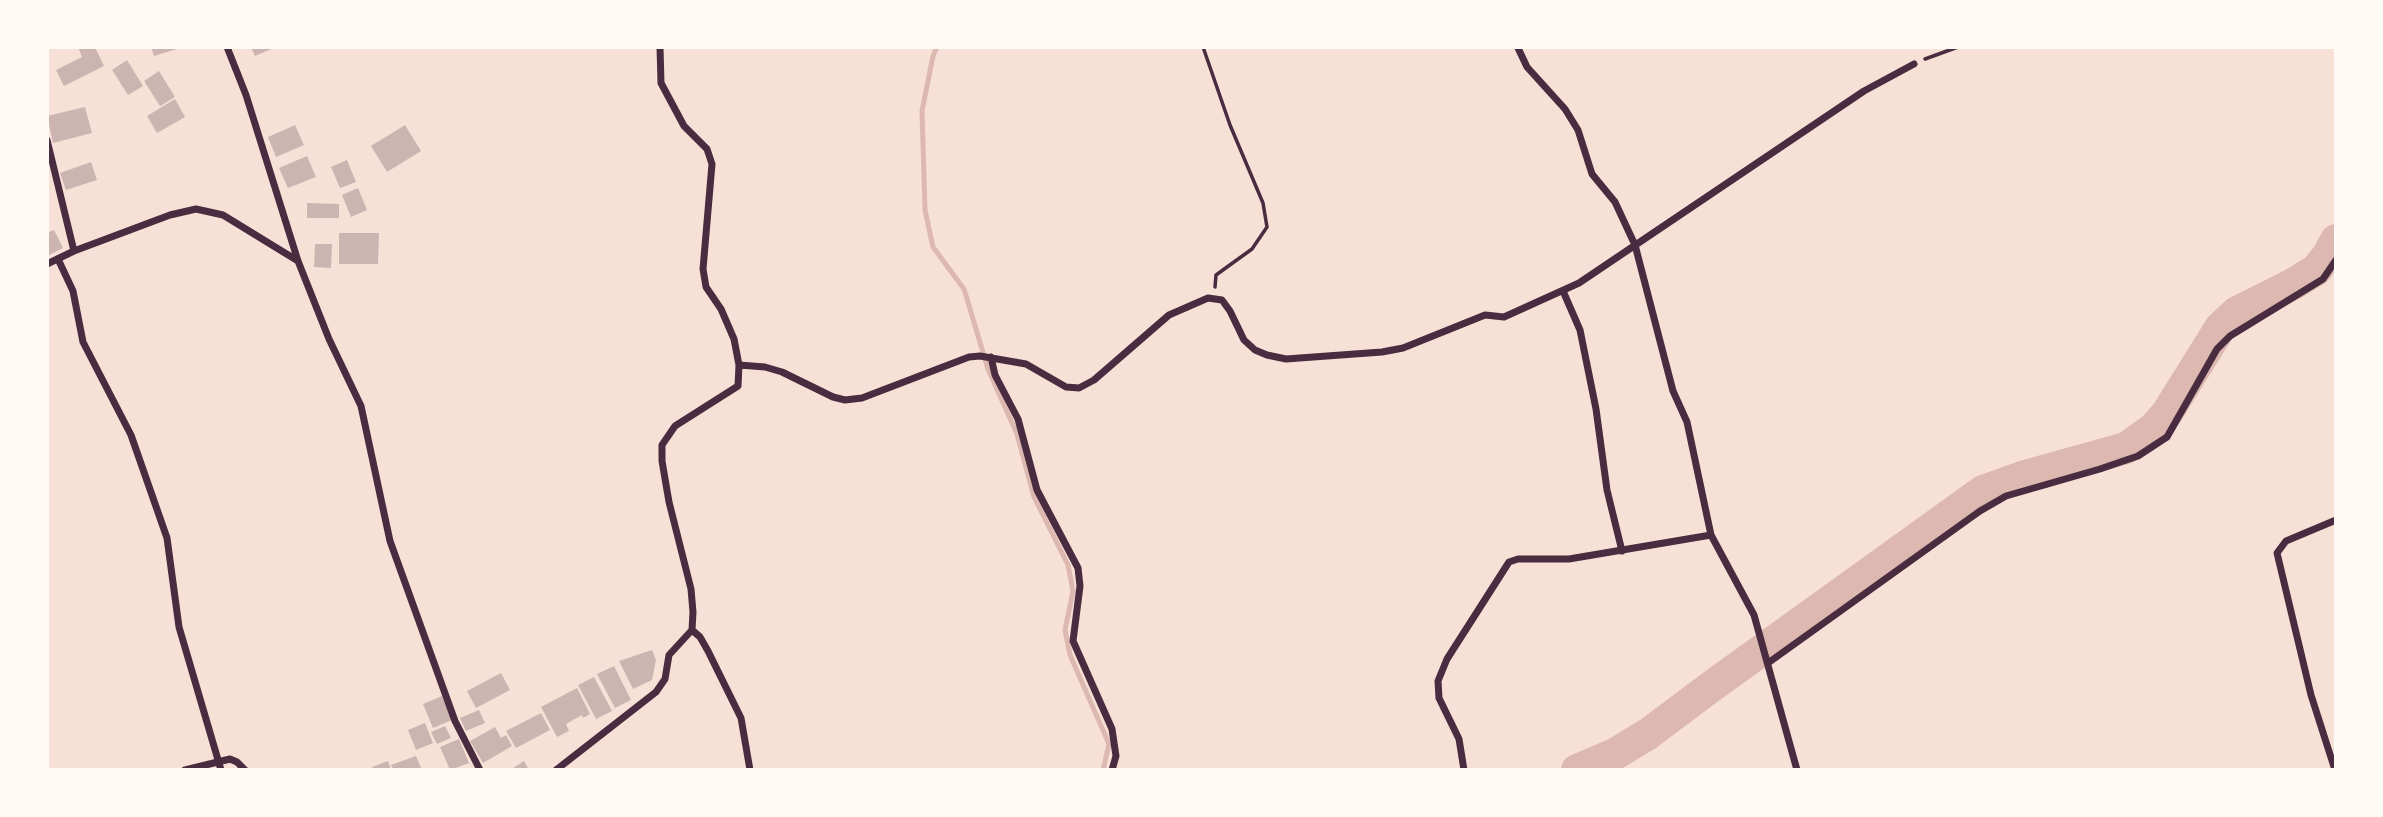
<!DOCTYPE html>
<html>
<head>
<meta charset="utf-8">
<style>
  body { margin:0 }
  #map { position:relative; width:2383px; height:817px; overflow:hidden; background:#f7e1d7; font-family:"Nunito Sans",sans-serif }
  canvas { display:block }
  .frame { position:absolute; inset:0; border:49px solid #fffaf5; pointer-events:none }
</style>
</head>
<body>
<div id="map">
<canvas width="2383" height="817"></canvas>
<div class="frame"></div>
</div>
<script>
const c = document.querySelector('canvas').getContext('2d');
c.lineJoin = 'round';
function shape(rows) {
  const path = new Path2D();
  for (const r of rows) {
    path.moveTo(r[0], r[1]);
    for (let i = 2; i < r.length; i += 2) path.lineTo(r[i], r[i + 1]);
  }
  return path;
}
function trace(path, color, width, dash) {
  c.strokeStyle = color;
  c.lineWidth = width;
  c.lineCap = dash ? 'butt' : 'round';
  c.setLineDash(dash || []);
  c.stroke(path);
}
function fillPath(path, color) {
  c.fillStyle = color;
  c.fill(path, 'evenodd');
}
trace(shape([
  [937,47,933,56,922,111,925,210,933,247,964,289,988,369,1017,434,1034,497,1068,565,1073,591,1065,630,1070,655,1109,744,1103,770]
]), '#dcb8b0', 5);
trace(shape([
  [1577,770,1615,754,1648,734,1712,686,1983,491,2022,477,2126,448,2154,428,2167,413,2220,328,2237,312,2293,284,2316,270,2328,255,2336,240]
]), '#dcb8b0', 32);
fillPath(shape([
  [78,47,95,47,104,66,64,86,56,70,82,57],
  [151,47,180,47,180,48,154,56],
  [251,47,276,47,255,56],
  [127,60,143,86,128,95,112,70],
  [159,71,175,97,160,106,144,81],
  [175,99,185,117,157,133,147,116],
  [85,107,92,133,53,143,47,116],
  [295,125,304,145,276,157,268,137],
  [405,125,421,151,387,172,371,146],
  [307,156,316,177,288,188,279,168],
  [347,160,356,182,340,188,331,167],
  [91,162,97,180,66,190,60,173],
  [358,188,367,210,351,217,342,195],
  [307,203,339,204,339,218,307,218],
  [54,230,63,248,47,256,47,233],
  [339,233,379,233,378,264,339,264],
  [315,244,332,244,331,268,314,267],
  [652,650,656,660,652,680,633,689,619,661],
  [614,666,631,700,615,708,597,674],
  [501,673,510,690,476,708,467,691],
  [594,677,612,711,596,719,578,685],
  [577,688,590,714,583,718,582,715,566,724,569,731,557,737,541,707],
  [442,696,452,720,433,728,423,704],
  [479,710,485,723,466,731,460,718],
  [541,713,550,730,516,748,506,731],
  [425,723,433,743,416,750,408,730],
  [445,726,451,738,437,744,431,732],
  [495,727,501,738,506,735,512,746,483,763,470,741],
  [459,739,469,763,450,770,440,747],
  [416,756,422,770,393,770,391,765],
  [388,761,391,770,373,770,372,767],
  [524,761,529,770,510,770]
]), '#ccb4b1');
trace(shape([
  [1203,47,1230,125,1263,203,1267,227,1252,249,1216,275,1215,287],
  [1925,59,1958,47]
]), '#4a2c40', 3.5);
trace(shape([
  [227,47,246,95,298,261,329,339,361,406,390,541,455,721,480,770],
  [1518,48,1527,67,1565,109,1578,130,1592,174,1615,202,1635,245,1673,391,1687,422,1711,535,1754,615,1797,770],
  [47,140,74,251],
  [58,259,73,291,83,342,131,435,167,538,179,627,221,770],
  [47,264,74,251,170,215,196,209,223,215,298,261],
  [1563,291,1580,330,1596,409,1607,490,1622,551],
  [991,357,995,375,1018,419,1037,490,1078,568,1080,586,1073,641,1112,729,1116,756,1112,770],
  [739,365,765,367,782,372,833,397,845,400,862,398,969,357,980,356,1026,364,1066,387,1079,388,1094,380,1169,315,1208,298,1222,300,1230,311,1244,340,1255,350,1267,355,1286,359,1382,352,1403,348,1485,315,1504,317,1579,283,1864,91,1914,64],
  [692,630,700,637,708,651,741,718,750,770],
  [1768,663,1980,511,2006,496,2100,469,2138,456,2167,437,2217,349,2230,336,2323,279,2336,260],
  [185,770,230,759,237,762,245,770],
  [556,770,656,692,665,679,669,655,692,630,693,612,691,589,669,502,662,461,662,445,675,426,738,386,739,365,734,339,721,309,706,287,703,269,712,164,707,149,684,126,661,83,660,47],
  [1464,770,1459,739,1439,698,1438,681,1447,659,1509,562,1518,559,1569,559,1711,535],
  [2335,770,2311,695,2277,553,2286,541,2336,520]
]), '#4a2c40', 7);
</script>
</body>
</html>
